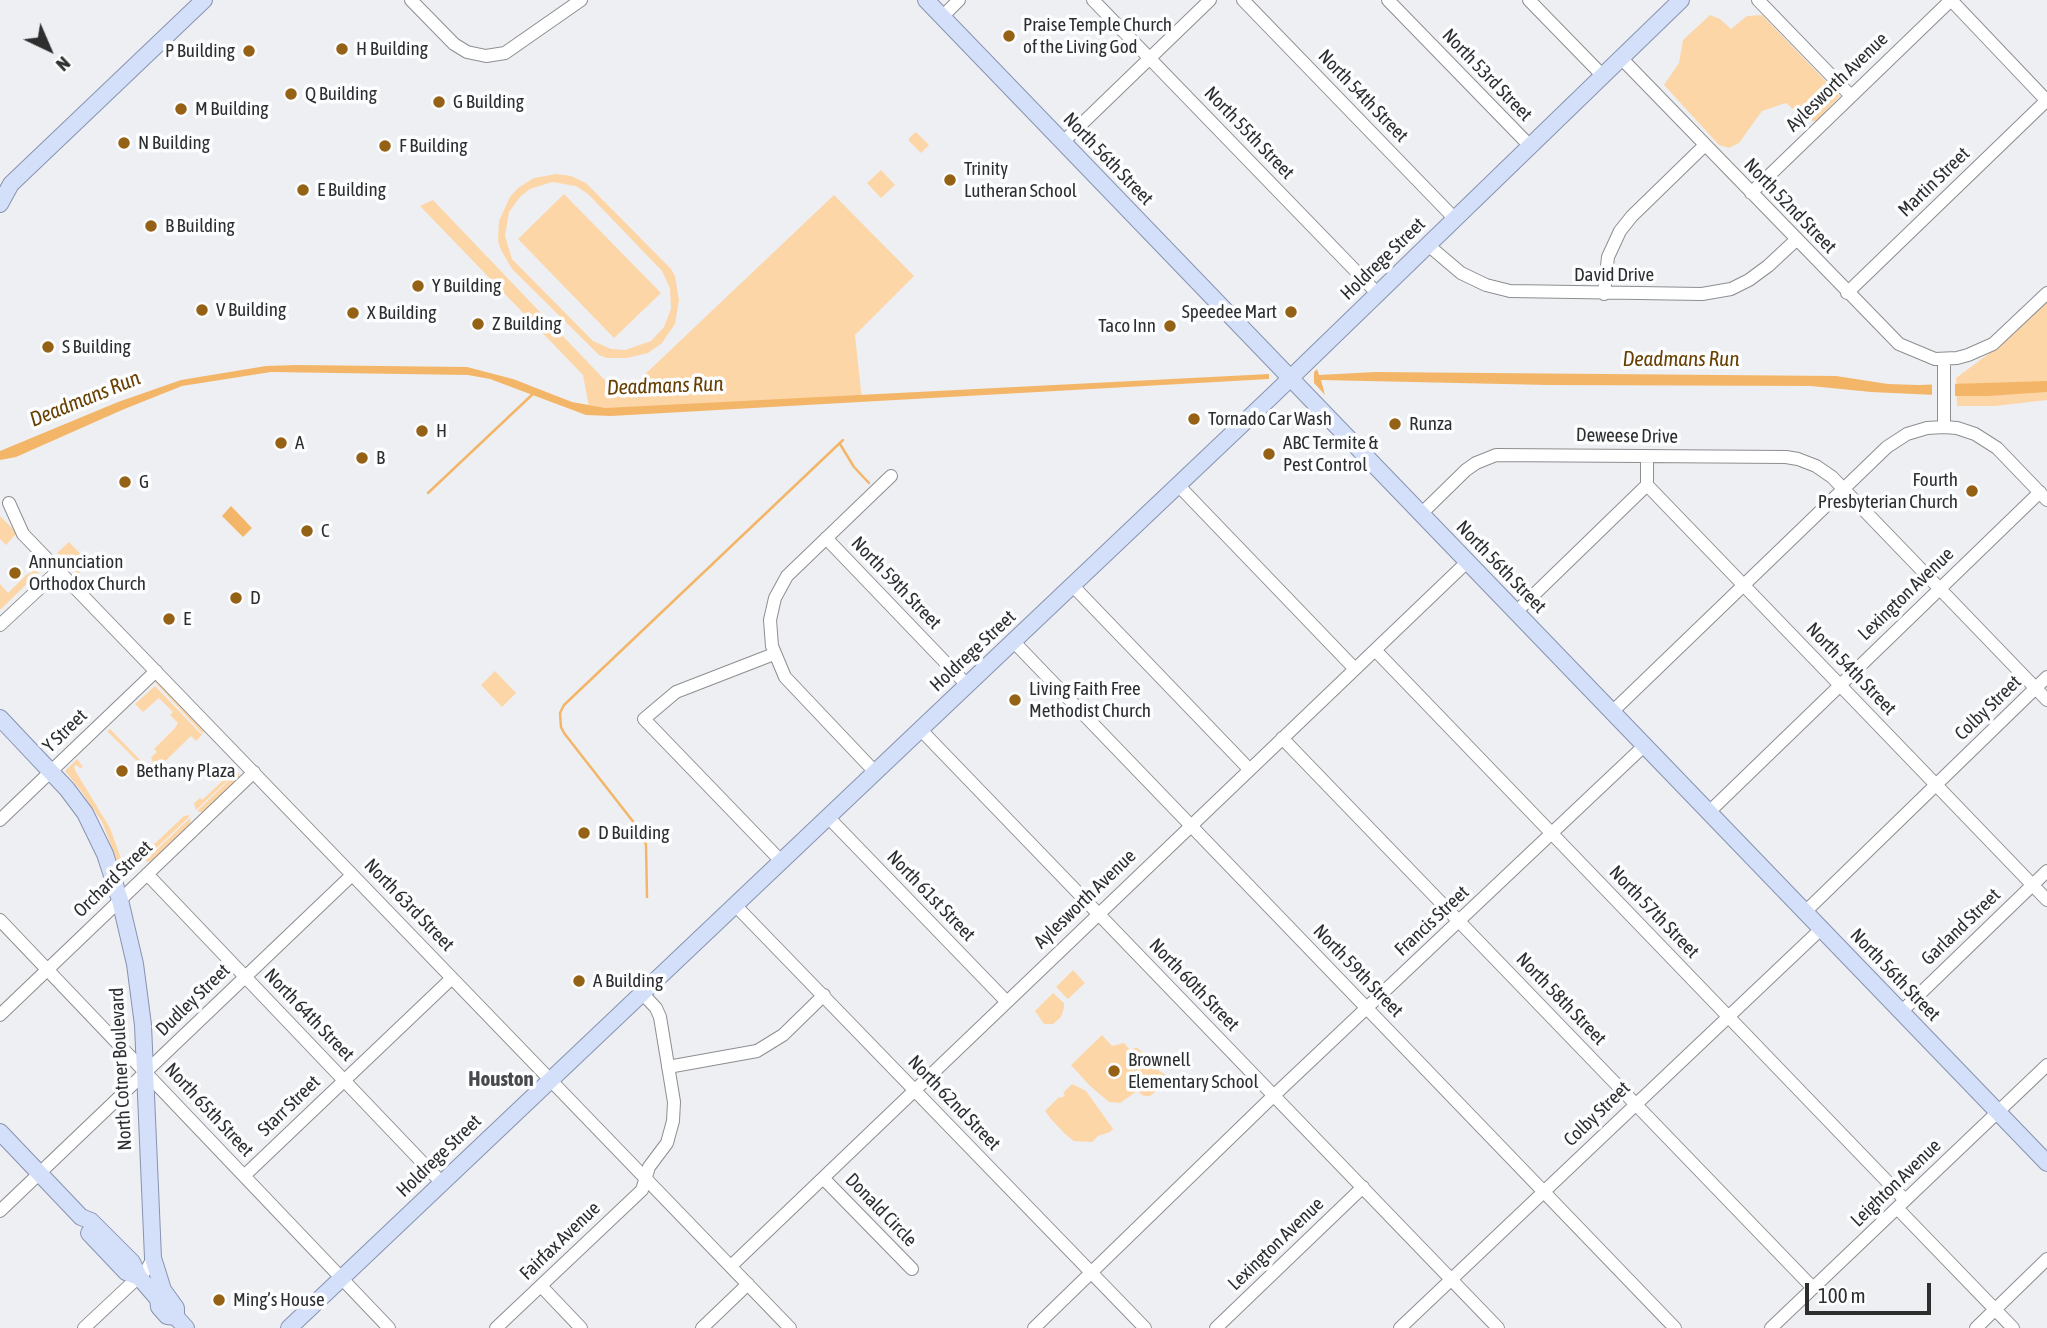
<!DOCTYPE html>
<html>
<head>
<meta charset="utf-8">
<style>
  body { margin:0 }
  #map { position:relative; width:2047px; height:1328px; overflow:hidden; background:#eeeff2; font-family:"Asap Condensed",sans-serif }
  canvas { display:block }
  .north { position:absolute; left:14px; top:14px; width:70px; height:70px; -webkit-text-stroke:5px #fcfdff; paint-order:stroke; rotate:136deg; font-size:19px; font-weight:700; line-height:28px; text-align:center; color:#2e2e2f }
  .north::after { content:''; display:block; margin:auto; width:24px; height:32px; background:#2e2e2f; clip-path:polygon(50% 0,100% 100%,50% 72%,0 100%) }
  .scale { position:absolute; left:1805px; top:1283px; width:126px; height:32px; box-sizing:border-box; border:4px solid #2e2e2f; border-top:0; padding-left:9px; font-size:21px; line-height:24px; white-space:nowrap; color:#2e2e2f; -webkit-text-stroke:5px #fcfdff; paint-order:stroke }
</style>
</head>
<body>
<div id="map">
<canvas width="2047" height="1328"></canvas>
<div class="north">N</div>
<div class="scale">100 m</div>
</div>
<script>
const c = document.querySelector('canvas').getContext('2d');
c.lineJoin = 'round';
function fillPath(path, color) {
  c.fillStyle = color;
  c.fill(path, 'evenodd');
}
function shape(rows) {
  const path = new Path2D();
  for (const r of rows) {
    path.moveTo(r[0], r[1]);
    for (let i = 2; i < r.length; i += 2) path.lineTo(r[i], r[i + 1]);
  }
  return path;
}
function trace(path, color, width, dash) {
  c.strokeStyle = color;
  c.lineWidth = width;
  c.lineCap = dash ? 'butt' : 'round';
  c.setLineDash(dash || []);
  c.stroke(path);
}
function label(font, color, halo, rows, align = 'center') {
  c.font = font + ' "Asap Condensed",sans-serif';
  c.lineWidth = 7;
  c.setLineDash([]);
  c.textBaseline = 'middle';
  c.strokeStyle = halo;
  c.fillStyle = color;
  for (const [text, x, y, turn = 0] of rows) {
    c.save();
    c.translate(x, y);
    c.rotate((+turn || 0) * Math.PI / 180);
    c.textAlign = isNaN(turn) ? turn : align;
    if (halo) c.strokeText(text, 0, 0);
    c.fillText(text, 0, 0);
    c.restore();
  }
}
fillPath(shape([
  [1710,15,1720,19,1731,29,1747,16,1762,15,1840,96,1816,121,1811,121,1802,117,1786,103,1762,111,1739,143,1729,148,1719,145,1664,85,1679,63,1683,40],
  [916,132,929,145,921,153,909,141,909,138],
  [881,170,895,185,881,198,867,183],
  [556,174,571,176,586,183,671,269,675,276,679,300,675,324,662,343,648,353,627,358,607,358,599,355,512,269,501,250,498,241,499,221,510,197,518,188,534,178],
  [552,182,576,186,588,194,662,271,670,288,671,309,664,327,651,341,625,350,611,349,593,341,512,259,505,236,509,212,520,197,530,189],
  [564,194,661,293,614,338,518,239],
  [834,195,914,276,855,335,862,400,590,413,583,375,420,206,433,200,621,397],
  [2047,298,2047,400,1995,406,1957,406,1956,378,1991,352],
  [0,516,17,533,6,545,0,539],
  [69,542,89,563,78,574,57,553],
  [32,557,42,569,0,610,0,584,8,593,26,575,34,571,35,568,30,559],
  [495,671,516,693,502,707,481,685],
  [154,681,157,681,204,728,203,734],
  [155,686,202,735,196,741,191,736,151,775,107,731,110,729,147,767,153,762,151,757,157,752,154,749,175,728,178,723,170,715,173,712,159,698,143,712,135,704],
  [77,759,83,767,80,768,76,765,74,767,76,772,110,828,122,861,129,866,132,865,131,861,134,861,137,867,124,879,102,822,81,791,65,771],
  [231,765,237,772,196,810,194,803,200,798,202,800,229,775,226,770],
  [238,772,240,778,204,813,197,811],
  [189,815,189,817,144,860,141,853,147,851,184,816],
  [190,818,191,825,152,862,145,861],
  [1073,970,1085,983,1068,999,1056,987],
  [1053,993,1064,1003,1064,1008,1061,1017,1053,1024,1044,1024,1035,1011],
  [1102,1035,1112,1046,1124,1043,1131,1051,1136,1047,1147,1056,1158,1070,1166,1075,1165,1081,1159,1089,1150,1096,1144,1096,1137,1091,1120,1103,1109,1102,1090,1086,1071,1065],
  [1072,1084,1086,1091,1111,1126,1113,1129,1110,1132,1098,1136,1092,1142,1074,1141,1065,1134,1051,1119,1045,1111,1059,1097,1061,1098,1065,1095,1063,1093]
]), '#fdd6a8');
fillPath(shape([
  [297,365,467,367,513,379,572,402,605,408,1269,374,1269,379,611,416,586,415,490,379,468,375,271,372,182,386,122,410,16,457,0,460,0,451,118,402,181,380,266,366],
  [1317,369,1319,375,1375,372,1836,376,1888,384,1918,385,2047,381,2047,392,1988,396,1957,396,1871,392,1811,386,1548,385,1321,380,1325,395,1314,383,1314,372],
  [231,506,252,528,243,537,222,516]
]), '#f3b669');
fillPath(shape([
  [1932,382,1955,382,1955,399,1932,399]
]), '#eeeff2');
trace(shape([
  [840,444,854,467,869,483],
  [428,493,535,392],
  [647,897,646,845,642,833,564,733,561,727,560,713,564,705,843,440]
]), '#f3b669', 2.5);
const minor = shape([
  [411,0,454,44,467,52,486,56,505,53,581,0],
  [1093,0,1377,293],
  [1243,0,1455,219],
  [1388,0,1530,146],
  [1529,0,1603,76],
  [1758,0,1851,96],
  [1951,0,2047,101],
  [942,17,959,0],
  [1621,58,1899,344,1935,359,1957,358,1968,355,1993,344,2047,293],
  [1063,142,1210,0],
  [1751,193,1951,0],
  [1428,245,1461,273,1486,285,1510,291,1702,294,1731,289,1749,280,1768,266,1796,240],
  [1847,293,2047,100],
  [1604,294,1608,257,1620,231,1632,216,1705,145],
  [1944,427,1944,359],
  [1647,456,1647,485,2047,900],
  [1178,485,1355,669],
  [9,503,23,534,790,1328],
  [1421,514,1466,470,1476,463,1496,455,1786,457,1798,459,1816,466,1832,477,2047,700],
  [826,538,967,685],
  [1072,585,1249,769],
  [1516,612,1647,485],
  [0,625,58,571],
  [1013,641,1675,1328],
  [1375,650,1905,1200],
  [774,654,676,692,644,719,781,861],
  [1612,712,1887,447,1907,434,1927,428,1944,427,1957,428,1975,434,1997,448,2047,500],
  [920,729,1498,1328],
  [1282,738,1813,1288],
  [875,772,785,677,772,646,770,620,775,598,787,576,891,476],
  [1709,812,2040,492],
  [828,817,1006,1001],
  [0,820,156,671],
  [147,874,442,1183],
  [735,905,1145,1328],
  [1805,912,2047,677],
  [0,920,389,1328],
  [1901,1012,2047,871],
  [0,1015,254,772],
  [668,1067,757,1051,783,1035,824,995],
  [244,1176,452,978],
  [823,1178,912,1269],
  [1897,1208,2013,1328],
  [0,1211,352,875],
  [731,1266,1467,562],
  [541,1286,581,1328],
  [84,1328,147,1269,153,1258],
  [496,1328,642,1190,649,1167,667,1143,673,1121,674,1102,660,1017,656,1008,642,993],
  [702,1328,748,1284],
  [1034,1328,1267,1102,1645,745],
  [1216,1328,1363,1187],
  [1400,1328,1821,929],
  [1771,1328,2047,1065],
  [1976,1328,2047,1259]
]);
const major = shape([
  [926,0,2047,1163],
  [0,204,11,184,204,0],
  [0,718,67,789,85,813,105,854,120,900,135,964,143,1025,153,1258,163,1290,176,1308,176,1317],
  [0,1132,81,1217,91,1221,132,1262,139,1277,158,1299,159,1307,167,1316,176,1317,186,1328],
  [89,1233,126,1272,139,1277],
  [289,1328,1273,395,1681,0]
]);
trace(minor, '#8d8e91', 14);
trace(major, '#8793b0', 18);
trace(minor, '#fff', 12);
trace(major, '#d4dffa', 16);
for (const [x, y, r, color] of [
  [1009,36,7,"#956215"],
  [342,49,7,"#956215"],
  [249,51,7,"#956215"],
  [291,94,7,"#956215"],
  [439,102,7,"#956215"],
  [181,109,7,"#956215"],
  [124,143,7,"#956215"],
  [385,146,7,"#956215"],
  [950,180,7,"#956215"],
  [303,190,7,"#956215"],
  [151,226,7,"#956215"],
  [418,286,7,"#956215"],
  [202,310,7,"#956215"],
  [1291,312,7,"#956215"],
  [353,313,7,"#956215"],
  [478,324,7,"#956215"],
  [1170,326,7,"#956215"],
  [48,347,7,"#956215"],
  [1194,419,7,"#956215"],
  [1395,424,7,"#956215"],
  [422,431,7,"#956215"],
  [281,443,7,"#956215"],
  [1269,454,7,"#956215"],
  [362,458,7,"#956215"],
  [125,482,7,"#956215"],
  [1972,491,7,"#956215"],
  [307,531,7,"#956215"],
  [15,573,7,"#956215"],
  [236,598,7,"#956215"],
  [169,619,7,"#956215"],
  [1015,700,7,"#956215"],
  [122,771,7,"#956215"],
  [584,833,7,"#956215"],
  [579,981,7,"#956215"],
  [1114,1071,7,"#956215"],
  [219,1300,7,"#956215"]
]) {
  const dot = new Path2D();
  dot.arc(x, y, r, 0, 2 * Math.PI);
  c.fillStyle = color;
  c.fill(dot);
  trace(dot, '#fcfdff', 2.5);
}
label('19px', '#2e2e2f', '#fcfdff', [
  ["Praise Temple Church",1023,25],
  ["of the Living God",1023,47],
  ["H Building",356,49],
  ["P Building",235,51,"right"],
  ["Q Building",305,94],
  ["G Building",453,102],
  ["M Building",195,109],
  ["N Building",138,143],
  ["F Building",399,146],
  ["Trinity",964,169],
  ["Lutheran School",964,191],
  ["E Building",317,190],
  ["B Building",165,226],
  ["Y Building",432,286],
  ["V Building",216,310],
  ["Speedee Mart",1277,312,"right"],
  ["X Building",367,313],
  ["Z Building",492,324],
  ["Taco Inn",1156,326,"right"],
  ["S Building",62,347],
  ["Tornado Car Wash",1208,419],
  ["Runza",1409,424],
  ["H",436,431],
  ["A",295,443],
  ["ABC Termite &",1283,443],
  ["Pest Control",1283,465],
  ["B",376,458],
  ["Fourth",1958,480,"right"],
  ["Presbyterian Church",1958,502,"right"],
  ["G",139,482],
  ["C",321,531],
  ["Annunciation",29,562],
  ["Orthodox Church",29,584],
  ["D",250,598],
  ["E",183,619],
  ["Living Faith Free",1029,689],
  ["Methodist Church",1029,711],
  ["Bethany Plaza",136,771],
  ["D Building",598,833],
  ["A Building",593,981],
  ["Brownell",1128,1060],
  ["Elementary School",1128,1082],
  ["Ming’s House",233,1300]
], 'left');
label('19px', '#2e2e2f', '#fcfdff', [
  ["North 53rd Street",1487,75,46],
  ["Aylesworth Avenue",1837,82,-44],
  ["North 54th Street",1363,96,46],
  ["North 55th Street",1249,133,46],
  ["North 56th Street",1108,159,46],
  ["Martin Street",1934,182,-44],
  ["North 52nd Street",1790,206,46],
  ["Holdrege Street",1383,259,-44],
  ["David Drive",1614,275],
  ["Deweese Drive",1627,436,1],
  ["North 56th Street",1501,567,46],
  ["North 59th Street",896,583,46],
  ["Lexington Avenue",1906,594,-44],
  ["Holdrege Street",973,651,-43],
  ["North 54th Street",1851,669,46],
  ["Colby Street",1988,708,-44],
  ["Y Street",65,731,-44],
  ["Orchard Street",113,879,-44],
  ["North 61st Street",931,896,46],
  ["Aylesworth Avenue",1085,899,-44],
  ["North 63rd Street",409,905,46],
  ["North 57th Street",1654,912,46],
  ["Francis Street",1432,921,-43],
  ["Garland Street",1961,927,-44],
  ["North 59th Street",1358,971,46],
  ["North 56th Street",1895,975,46],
  ["North 60th Street",1194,985,46],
  ["North 58th Street",1561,999,46],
  ["Dudley Street",193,1000,-44],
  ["North 64th Street",309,1015,46],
  ["North Cotner Boulevard",121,1069,-93],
  ["North 62nd Street",954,1103,46],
  ["Starr Street",289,1106,-44],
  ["North 65th Street",209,1110,47],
  ["Colby Street",1597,1114,-44],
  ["Holdrege Street",439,1156,-44],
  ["Leighton Avenue",1896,1183,-44],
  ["Donald Circle",881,1210,46],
  ["Fairfax Avenue",560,1241,-44],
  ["Lexington Avenue",1276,1244,-44]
]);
label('italic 21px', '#684000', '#fcfdff', [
  ["Deadmans Run",1681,359],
  ["Deadmans Run",665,386,-2],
  ["Deadmans Run",85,399,-22]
]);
label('bold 21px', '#48494c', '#fcfdff', [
  ["Houston",501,1079]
]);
</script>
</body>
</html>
